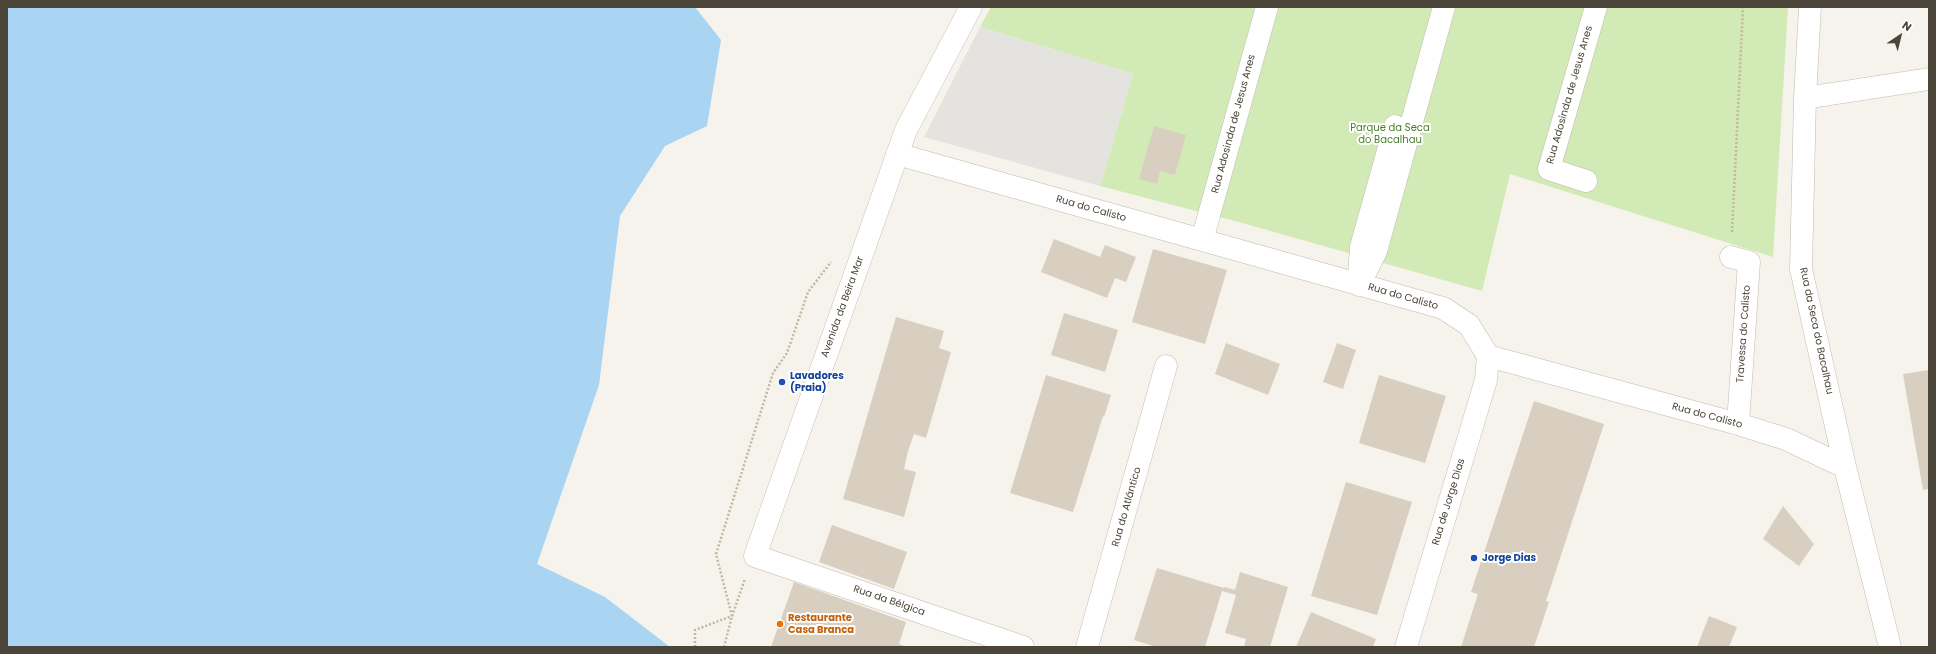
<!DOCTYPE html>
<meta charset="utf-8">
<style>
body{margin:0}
#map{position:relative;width:1936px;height:654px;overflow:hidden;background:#f6f3ec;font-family:Poppins,sans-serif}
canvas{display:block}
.frame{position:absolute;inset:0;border:8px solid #4b4439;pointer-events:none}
.north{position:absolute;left:1880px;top:16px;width:40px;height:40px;-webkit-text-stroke:3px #fff;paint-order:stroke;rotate:35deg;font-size:11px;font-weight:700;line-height:16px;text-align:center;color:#4b4439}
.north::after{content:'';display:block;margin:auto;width:14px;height:18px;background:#4b4439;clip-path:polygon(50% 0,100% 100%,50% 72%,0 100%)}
</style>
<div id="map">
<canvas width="1936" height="654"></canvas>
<div class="frame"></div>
<div class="north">N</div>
</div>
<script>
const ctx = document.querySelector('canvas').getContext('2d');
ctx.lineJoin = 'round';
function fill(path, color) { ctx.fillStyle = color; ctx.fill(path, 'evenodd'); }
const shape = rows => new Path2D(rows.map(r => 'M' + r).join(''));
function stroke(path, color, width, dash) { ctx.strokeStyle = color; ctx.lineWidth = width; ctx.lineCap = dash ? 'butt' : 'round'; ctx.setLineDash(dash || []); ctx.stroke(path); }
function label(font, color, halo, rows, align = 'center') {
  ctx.font = font + ' Poppins,sans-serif'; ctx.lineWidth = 4; ctx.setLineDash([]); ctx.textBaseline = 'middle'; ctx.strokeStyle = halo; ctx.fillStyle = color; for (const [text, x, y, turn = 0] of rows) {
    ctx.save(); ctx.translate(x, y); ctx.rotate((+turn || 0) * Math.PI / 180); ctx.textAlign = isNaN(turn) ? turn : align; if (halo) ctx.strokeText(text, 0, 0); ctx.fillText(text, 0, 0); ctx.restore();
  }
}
fill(shape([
 [991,7,1788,7,1773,257,1510,174,1482,291,1246,224,1100,186,1133,74,980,27]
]), '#d2eab5');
fill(shape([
 [980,27,1133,74,1100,186,924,137]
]), '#e5e3e0');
fill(shape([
 [7,7,695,7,721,40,707,126,665,146,620,216,599,385,537,564,605,597,670,647,7,647]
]), '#a9d4f2');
fill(shape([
 [1154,126,1186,135,1175,175,1160,171,1157,184,1139,179],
 [1054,239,1100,257,1105,245,1136,257,1126,282,1115,278,1107,298,1041,272],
 [1153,249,1227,270,1205,344,1132,322],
 [1064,313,1118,330,1105,372,1051,355],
 [896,317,944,331,939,348,951,352,926,438,914,434,908,451,904,469,916,472,904,517,843,499],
 [1226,343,1280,364,1268,395,1215,374],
 [1337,343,1356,350,1343,389,1323,382],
 [1929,370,1929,489,1923,490,1903,374],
 [1046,375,1111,395,1104,417,1103,416,1073,512,1010,493],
 [1379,375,1446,396,1425,463,1359,443],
 [1534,401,1604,424,1546,601,1549,602,1534,647,1461,647,1478,594,1471,592],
 [1346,482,1412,502,1377,615,1311,596],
 [1783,506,1814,544,1799,566,1763,539],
 [832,525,907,552,894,589,819,562],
 [1157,568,1224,588,1224,587,1235,590,1240,572,1288,587,1270,647,1244,647,1246,639,1225,633,1236,595,1222,591,1205,647,1156,647,1134,640],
 [794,582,906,622,899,644,907,647,771,647],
 [1311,612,1376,639,1373,647,1296,647],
 [1709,616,1737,627,1729,647,1697,647]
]), '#d8cfc1');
const street = shape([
 [971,7,906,130,755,556,1023,647],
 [1810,7,1805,98,1801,269,1845,467],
 [1805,98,1929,79],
 [897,154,1443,308,1469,325,1488,356,1738,424,1786,439,1845,467,1890,647],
 [1586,181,1549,169,1596,7],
 [1202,240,1267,7],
 [1731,257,1749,262,1738,424],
 [1359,275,1361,247,1395,126],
 [1359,285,1376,251,1444,7],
 [1087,647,1166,366],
 [1406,647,1486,380,1488,356]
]);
stroke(street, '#c2bbae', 23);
stroke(shape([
 [1732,232,1743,7],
 [732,616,716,554,773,373,787,353,808,292,831,262],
 [695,647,695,630,732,616],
 [724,647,732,616,745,579]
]), '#c4b79f', 2.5, [2, 2]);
stroke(street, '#fff', 22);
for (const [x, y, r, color] of [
 [782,382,4,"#1a4fb4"],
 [1474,558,4,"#1a4fb4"],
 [780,624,4,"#e8710a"]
]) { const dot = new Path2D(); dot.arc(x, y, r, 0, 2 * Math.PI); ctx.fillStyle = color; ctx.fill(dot); stroke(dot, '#fff', 1.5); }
label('10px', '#4b4439', '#fff', [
 ["Rua Adosinda de Jesus Anes",1570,95,-74],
 ["Rua Adosinda de Jesus Anes",1234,124,-75],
 ["Rua do Calisto",1091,209,16],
 ["Rua do Calisto",1403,297,16],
 ["Avenida da Beira Mar",843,307,-70],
 ["Rua da Seca do Bacalhau",1816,331,78],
 ["Travessa do Calisto",1744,334,-86],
 ["Rua do Calisto",1707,416,15],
 ["Rua de Jorge Dias",1449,502,-73],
 ["Rua do Atlântico",1127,507,-74],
 ["Rua da Bélgica",889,601,19]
]);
label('10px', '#4a7f2a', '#fff', [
 ["Parque da Seca",1390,128],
 ["do Bacalhau",1390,140]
]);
label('bold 10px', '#164399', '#fff', [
 ["Lavadores",790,376],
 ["(Praia)",790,388],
 ["Jorge Dias",1482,558]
], 'left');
label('bold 10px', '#c56008', '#fff', [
 ["Restaurante",788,618],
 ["Casa Branca",788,630]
], 'left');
</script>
